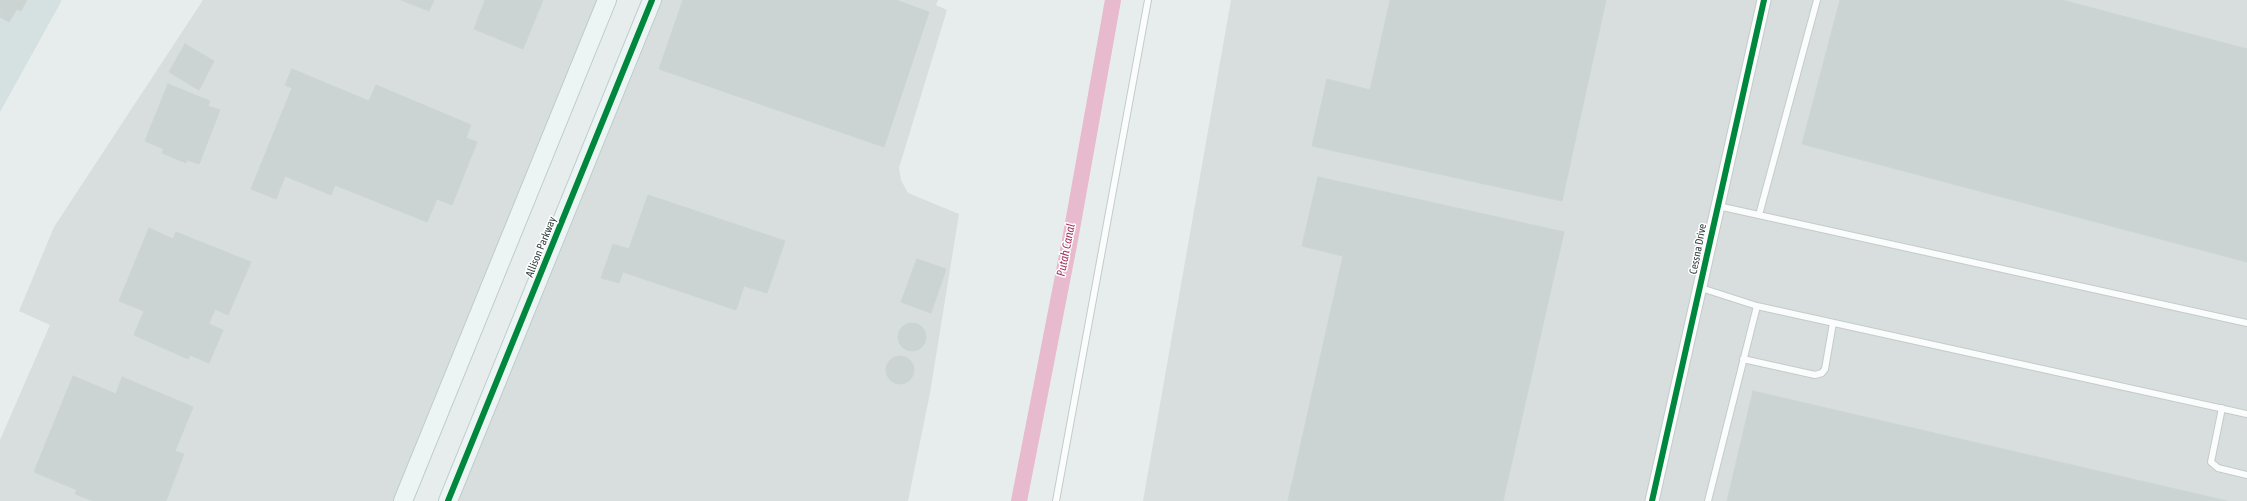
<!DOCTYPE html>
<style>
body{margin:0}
canvas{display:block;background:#e7eded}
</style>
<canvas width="2247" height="501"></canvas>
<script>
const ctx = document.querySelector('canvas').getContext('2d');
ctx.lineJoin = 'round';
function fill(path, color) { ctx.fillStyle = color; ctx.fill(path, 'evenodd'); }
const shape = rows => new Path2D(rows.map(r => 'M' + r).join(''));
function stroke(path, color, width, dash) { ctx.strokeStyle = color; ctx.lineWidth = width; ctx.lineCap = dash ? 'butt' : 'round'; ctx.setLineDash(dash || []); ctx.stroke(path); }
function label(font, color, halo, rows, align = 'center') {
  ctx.font = font + ' "Asap Condensed",sans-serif'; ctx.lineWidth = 3; ctx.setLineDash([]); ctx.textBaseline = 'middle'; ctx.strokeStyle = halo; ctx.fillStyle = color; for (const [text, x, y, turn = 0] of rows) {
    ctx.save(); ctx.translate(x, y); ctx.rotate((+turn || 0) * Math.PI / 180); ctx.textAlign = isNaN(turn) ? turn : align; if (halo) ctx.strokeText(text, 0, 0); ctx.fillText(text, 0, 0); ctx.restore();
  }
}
fill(shape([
 [0,0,62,0,0,112]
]), '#d4e1e0');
fill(shape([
 [203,0,597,0,397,501,0,501,0,440,50,325,19,311,54,227],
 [661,0,938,0,936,5,947,10,899,168,901,180,908,193,959,214,930,393,908,501,456,501],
 [1231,0,2247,0,2247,501,1143,501]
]), '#d7dedd');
stroke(shape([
 [1019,501,1070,240,1113,0]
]), '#e8bacd', 16);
const building = shape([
 [0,0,27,0,21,11,17,9,9,22,0,17,0,0],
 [401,0,434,0,429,11,401,0],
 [485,0,543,0,523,49,474,29,485,0],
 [683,0,896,0,929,12,884,147,659,69,683,0],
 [1390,0,1606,0,1562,201,1312,146,1327,79,1370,90,1390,0],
 [1840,0,2062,0,2247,49,2247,262,1802,144,1840,0],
 [185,44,214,61,199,90,169,72,185,44],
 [292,69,369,101,376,85,471,125,466,138,477,142,452,205,437,199,427,222,335,185,331,195,285,176,276,199,251,189,292,88,285,85,292,69],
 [168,84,210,101,208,106,220,110,199,164,187,160,186,163,162,153,164,149,145,141,168,84],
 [1318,177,1564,232,1503,501,1288,501,1343,256,1302,246,1318,177],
 [648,195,785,241,767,293,744,286,736,310,623,272,619,283,601,278,613,244,629,249,648,195],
 [149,228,173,239,176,232,251,262,228,315,215,309,209,324,223,330,209,363,190,355,188,359,134,335,144,311,119,301,149,228],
 [917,259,946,269,931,313,901,302,917,259],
 '898 337a14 14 0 1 1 28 0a14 14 0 1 1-28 0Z',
 '886 370a14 14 0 1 1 28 0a14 14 0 1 1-28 0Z',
 [73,376,116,394,122,377,193,407,175,451,184,454,166,501,93,501,75,494,77,490,34,472,73,376],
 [1753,391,2227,501,1727,501,1753,391]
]);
fill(building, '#ccd4d3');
stroke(building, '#cdd5d4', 1);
const lane = shape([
 [1718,206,2247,323],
 [1759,215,1817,0],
 [1701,288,1757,306,1708,501],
 [1757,306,2247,414],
 [1743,359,1815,375,1822,373,1825,369,1833,323],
 [2222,408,2211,462,2218,468,2247,475],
 [1056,501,1148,0]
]);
const street = shape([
 [1652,501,1764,0]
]);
const secondary = shape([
 [403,501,607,0],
 [448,501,652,0]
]);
stroke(lane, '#c5cbca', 8);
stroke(street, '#c5cbca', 15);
stroke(secondary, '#becccb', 20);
stroke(lane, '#fbfcfc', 6);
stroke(street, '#fbfcfc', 13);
stroke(secondary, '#edf5f4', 18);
stroke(shape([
 [448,501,652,0],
 [1652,501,1764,0]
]), '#00873e', 6);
label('11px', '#34423f', '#fff', [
 ["Allison Parkway",541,247,-68],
 ["Cessna Drive",1698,249,-79]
]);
label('italic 12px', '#a43761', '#fff', [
 ["Putah Canal",1066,250,-79]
]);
</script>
